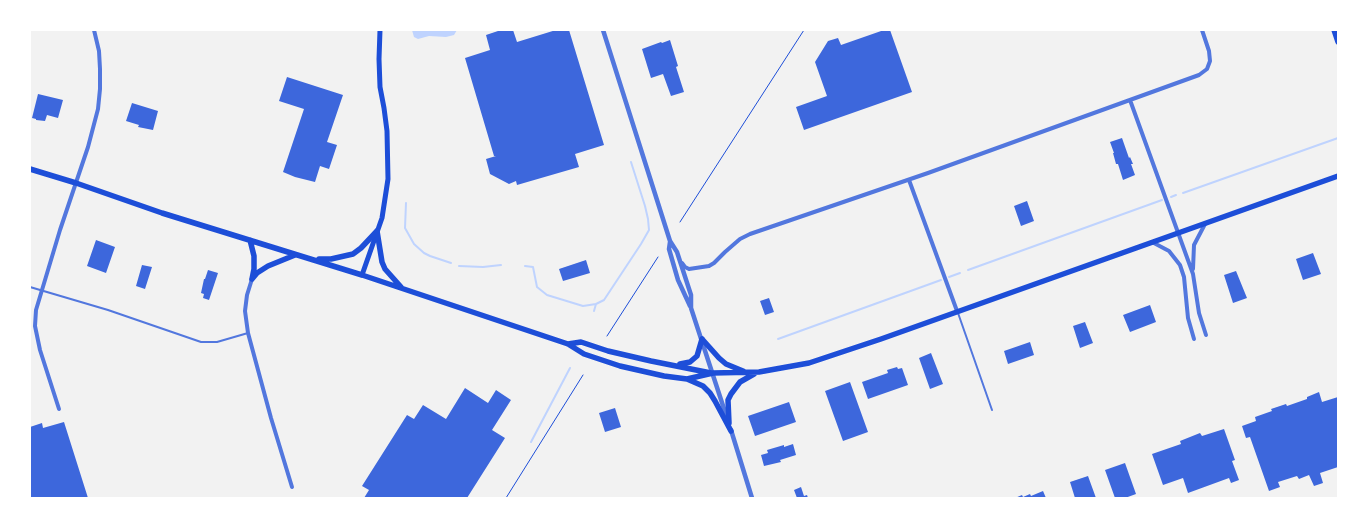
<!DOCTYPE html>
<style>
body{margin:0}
#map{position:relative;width:1368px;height:528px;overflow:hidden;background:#f2f2f2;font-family:"IBM Plex Sans",sans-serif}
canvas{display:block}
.frame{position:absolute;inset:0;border:31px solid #fff;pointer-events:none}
</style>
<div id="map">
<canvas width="1368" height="528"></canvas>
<div class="frame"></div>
</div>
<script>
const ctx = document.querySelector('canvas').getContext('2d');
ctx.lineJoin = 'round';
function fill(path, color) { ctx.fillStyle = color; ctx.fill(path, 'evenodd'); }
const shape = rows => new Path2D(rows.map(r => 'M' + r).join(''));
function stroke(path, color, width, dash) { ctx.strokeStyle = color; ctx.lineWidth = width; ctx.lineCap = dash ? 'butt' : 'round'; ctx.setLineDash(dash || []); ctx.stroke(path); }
fill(shape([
 [412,30,457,30,454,35,446,37,429,36,418,39,414,37]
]), '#bfd3fe');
stroke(shape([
 [1183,193,1338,138],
 [1171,197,1176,195],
 [406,203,405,228,414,244,424,253,430,256,451,263],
 [459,266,483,267,501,265],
 [525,266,533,267,537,287,547,295,583,306,596,304],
 [968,270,1162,200],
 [949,277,960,273],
 [594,311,596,304,604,300,641,244,649,230,648,219,645,206,631,162],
 [778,339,941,280],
 [531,442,570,368]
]), '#bfd3fe', 2);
fill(shape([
 [501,30,513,30,517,42,556,30,569,30,604,145,575,154,579,167,517,185,516,181,509,184,490,174,486,159,496,156,494,156,465,58,490,50,486,35],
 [884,30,890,30,912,92,804,130,796,107,827,96,815,62,828,41,838,38,841,45],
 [670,40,678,66,676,67,684,92,671,96,663,74,651,78,642,49,661,42,662,43],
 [287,77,343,95,327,142,337,145,329,169,320,166,315,182,295,177,283,172,304,109,279,101],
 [38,94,63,100,58,118,47,115,45,121,36,120,36,119,32,118],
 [132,103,158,111,153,130,138,127,139,125,126,121],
 [1122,138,1129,158,1130,157,1133,164,1131,164,1135,175,1123,180,1118,164,1116,164,1113,153,1114,153,1110,142],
 [1027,201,1034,221,1021,226,1014,206],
 [96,240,115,247,106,273,87,266],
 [1313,253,1321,274,1303,280,1296,259],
 [586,260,590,273,563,281,559,269],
 [142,265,152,267,145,289,136,286],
 [208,270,218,273,209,300,203,298,204,294,201,293,204,279,205,279],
 [1236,271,1247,298,1233,303,1224,275],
 [769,298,774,312,765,315,760,301],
 [1150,305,1156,322,1130,332,1123,315],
 [1085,322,1093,343,1080,348,1073,326],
 [1030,342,1034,355,1008,364,1004,351],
 [931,353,943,384,930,389,919,358],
 [897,367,898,369,902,368,908,385,868,399,862,382,888,373,887,370],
 [850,382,868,432,843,441,825,391],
 [465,388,488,403,496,390,511,400,492,430,505,438,467,498,364,498,369,490,362,486,407,415,414,419,423,405,446,419],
 [1319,392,1322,402,1338,397,1338,467,1320,473,1323,483,1314,486,1309,475,1299,479,1297,476,1278,482,1280,487,1269,491,1250,437,1246,438,1242,426,1256,421,1255,417,1272,411,1271,409,1286,404,1287,406,1307,399,1307,397],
 [789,402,796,422,755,436,748,416],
 [615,408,621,427,605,432,599,413],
 [64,422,88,498,30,498,30,427,42,423,43,428],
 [1224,429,1235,460,1232,461,1239,480,1231,483,1229,478,1188,493,1183,478,1163,485,1152,454,1181,444,1180,441,1200,433,1202,436],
 [793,444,796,455,780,460,781,462,764,466,761,455,768,453,767,450,784,445,784,447],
 [1125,463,1136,494,1125,498,1115,498,1105,470],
 [1088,476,1096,498,1075,498,1070,482],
 [801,487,804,496,807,495,808,498,797,498,794,490],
 [1043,491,1046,498,1015,498,1022,495,1023,497,1030,494,1031,496]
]), '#3d67dc');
stroke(shape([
 [680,222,804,30],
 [607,336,658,257],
 [506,498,583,375]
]), '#1d4ed8', 1);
stroke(shape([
 [30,287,108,310,201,342,217,342,248,333],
 [958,313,992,410]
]), '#5277de', 2);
stroke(shape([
 [1130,100,1193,274,1199,313,1206,335],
 [909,180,957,311],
 [1152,242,1169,251,1180,265,1184,277,1188,318,1194,339],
 [682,263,685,267,689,269,709,266,714,263,725,252,740,239,750,234,928,173,1199,75,1207,69,1210,61,1209,51,1202,30],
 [1193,269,1194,245,1205,224],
 [252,279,247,295,245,311,248,333,271,418,292,487],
 [59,409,40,350,35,326,36,310,60,230,88,147,98,109,100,89,100,69,99,51,94,30]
]), '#5277de', 4);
stroke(shape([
 [603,30,670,241,677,252,691,295,691,308,727,418],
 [670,242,669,249,678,280,690,306],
 [731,430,752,498]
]), '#5277de', 4.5);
stroke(shape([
 [362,275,382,218,388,179,387,131,384,108,380,87,379,59,380,30]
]), '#1d4ed8', 5);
stroke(shape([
 [1334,30,1338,42],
 [30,169,76,183,162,213,362,275,568,344,584,354,620,366,664,376,687,379,713,373,759,372,809,363,881,339,1338,176],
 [377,231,382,262,385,269,401,287],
 [250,240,254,256,254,269,252,279],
 [319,259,331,259,353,254,361,248,377,231],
 [252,279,257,273,268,266,295,255],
 [702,339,719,358,726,364,743,371],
 [568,344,581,342,608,351,651,361,711,373],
 [680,364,690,362,697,356,702,339],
 [687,379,703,386,710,393,715,401,731,431],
 [729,423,728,400,731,394,740,382,754,374]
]), '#1d4ed8', 5.5);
</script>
